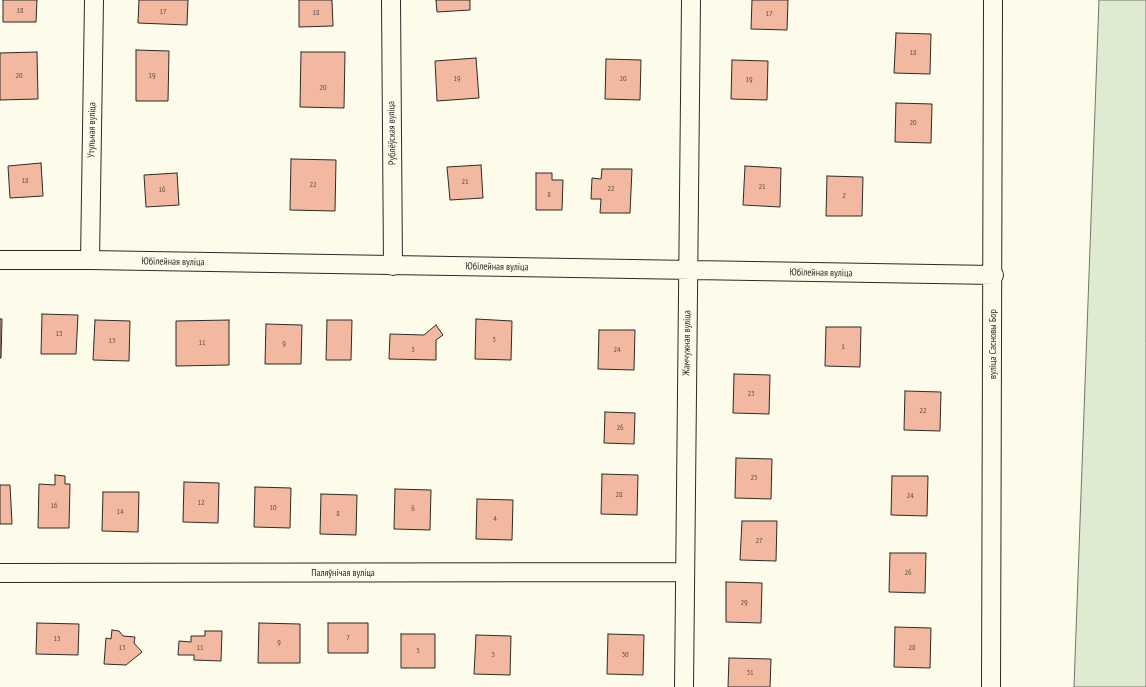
<!DOCTYPE html>
<meta charset="utf-8">
<style>
body{margin:0}
canvas{display:block;background:#fdfbea}
</style>
<canvas width="1146" height="687"></canvas>
<script>
const ctx = document.querySelector('canvas').getContext('2d');
ctx.lineJoin = 'round';
function fill(path, color) { ctx.fillStyle = color; ctx.fill(path, 'evenodd'); }
const shape = rows => new Path2D(rows.map(r => 'M' + r).join(''));
function stroke(path, color, width, dash) { ctx.strokeStyle = color; ctx.lineWidth = width; ctx.lineCap = dash ? 'butt' : 'round'; ctx.setLineDash(dash || []); ctx.stroke(path); }
function label(font, color, halo, rows, align = 'center') {
  ctx.font = font + ' "PT Sans Narrow",sans-serif'; ctx.lineWidth = 3; ctx.setLineDash([]); ctx.textBaseline = 'middle'; ctx.strokeStyle = halo; ctx.fillStyle = color; for (const [text, x, y, turn = 0] of rows) {
    ctx.save(); ctx.translate(x, y); ctx.rotate((+turn || 0) * Math.PI / 180); ctx.textAlign = isNaN(turn) ? turn : align; if (halo) ctx.strokeText(text, 0, 0); ctx.fillText(text, 0, 0); ctx.restore();
  }
}
const green = shape([
 [1099,0,1146,0,1146,687,1074,687,1099,0]
]);
fill(green, '#deebd1');
stroke(green, '#74746e', 1);
const building = shape([
 [3,0,37,0,36,22,3,22,3,0],
 [139,0,188,0,187,25,138,23,139,0],
 [299,0,332,0,333,26,299,27,299,0],
 [436,0,470,0,470,10,437,12,436,0],
 [752,0,788,0,787,30,751,29,752,0],
 [896,33,931,34,930,74,894,73,896,33],
 [136,50,169,51,168,101,136,101,136,50],
 [37,52,38,99,0,100,0,53,37,52],
 [301,52,345,52,344,108,300,107,301,52],
 [476,58,479,98,437,101,435,61,476,58],
 [606,59,641,60,640,100,605,99,606,59],
 [732,60,768,61,767,100,731,99,732,60],
 [896,103,932,104,931,143,895,142,896,103],
 [291,159,336,160,335,211,290,210,291,159],
 [41,163,43,196,10,198,8,166,41,163],
 [481,165,483,198,450,200,447,167,481,165],
 [745,166,781,168,780,207,743,205,745,166],
 [602,169,632,169,630,213,600,213,601,199,591,199,592,178,601,179,602,169],
 [177,173,179,205,146,207,144,175,177,173],
 [536,173,552,173,552,180,563,180,562,210,536,210,536,173],
 [827,176,863,177,862,216,826,216,827,176],
 [42,314,78,315,76,354,41,354,42,314],
 [0,319,2,319,1,358,0,358,0,319],
 [476,319,512,321,511,360,475,359,476,319],
 [95,320,130,321,129,361,93,360,95,320],
 [229,320,229,365,176,366,176,321,229,320],
 [327,320,352,320,351,360,326,360,327,320],
 [266,324,302,325,301,364,265,364,266,324],
 [436,325,443,335,436,340,436,360,389,359,390,334,424,335,436,325],
 [826,327,861,327,860,367,825,366,826,327],
 [599,330,635,330,634,370,598,369,599,330],
 [734,374,770,375,769,414,733,413,734,374],
 [905,391,941,392,940,431,904,430,905,391],
 [605,412,635,413,634,444,604,443,605,412],
 [736,458,772,459,771,499,735,498,736,458],
 [602,474,638,475,637,515,601,514,602,474],
 [55,475,65,476,65,484,70,484,69,528,38,528,39,484,55,485,55,475],
 [892,476,928,476,927,516,891,515,892,476],
 [184,482,219,483,218,523,183,522,184,482],
 [0,485,10,485,12,524,0,524,0,485],
 [255,487,291,488,290,528,254,527,255,487],
 [395,489,431,490,430,530,394,529,395,489],
 [103,492,139,492,138,532,102,531,103,492],
 [321,494,357,495,356,535,320,534,321,494],
 [477,499,513,500,512,540,476,539,477,499],
 [742,521,777,521,776,561,740,560,742,521],
 [890,553,926,553,925,593,889,592,890,553],
 [726,582,762,583,761,623,726,622,726,582],
 [37,623,79,624,78,655,36,654,37,623],
 [259,623,300,624,300,663,258,663,259,623],
 [328,623,368,623,368,653,328,653,328,623],
 [895,627,931,628,930,668,894,667,895,627],
 [112,630,119,631,123,636,135,637,134,643,142,652,126,665,104,664,106,638,111,639,112,630],
 [205,631,222,631,221,661,194,660,194,655,178,655,179,641,191,642,191,636,205,636,205,631],
 [401,634,435,634,435,668,401,668,401,634],
 [608,634,644,635,643,675,607,674,608,634],
 [476,635,511,636,510,675,474,674,476,635],
 [729,658,771,659,770,687,728,687,729,658]
]);
fill(building, '#f2b8a0');
stroke(building, '#2b2b2b', 1);
const street = shape([
 [391,0,393,266],
 [0,260,90,260,994,275],
 [90,260,94,0],
 [0,573,685,572],
 [684,687,691,0],
 [991,687,993,0]
]);
stroke(street, '#2b2b2b', 20);
stroke(street, '#fdfbea', 18);
label('8px', '#5d4e48', null, [
 ["18",20,11],
 ["17",163,12],
 ["18",316,13],
 ["17",769,14],
 ["18",913,53],
 ["20",19,76],
 ["19",152,76],
 ["19",457,79],
 ["20",623,79],
 ["19",749,80],
 ["20",323,88],
 ["20",913,123],
 ["18",25,181],
 ["21",465,182],
 ["22",313,185],
 ["21",762,187],
 ["22",611,189],
 ["16",162,190],
 ["8",549,195],
 ["2",844,196],
 ["15",59,334],
 ["3",494,340],
 ["13",112,341],
 ["11",202,343],
 ["9",284,344],
 ["1",843,347],
 ["5",413,350],
 ["24",617,350],
 ["23",751,394],
 ["22",923,411],
 ["26",620,428],
 ["25",754,478],
 ["28",619,495],
 ["24",910,496],
 ["12",201,503],
 ["16",54,506],
 ["10",273,508],
 ["6",413,509],
 ["14",120,512],
 ["8",338,514],
 ["4",495,519],
 ["27",759,541],
 ["26",908,573],
 ["29",744,603],
 ["7",348,638],
 ["15",57,639],
 ["9",279,643],
 ["13",122,648],
 ["11",200,648],
 ["28",912,648],
 ["5",418,651],
 ["3",493,655],
 ["30",625,655],
 ["31",750,673]
]);
label('10px', '#2b2b2b', '#fdfbea', [
 ["Утульная вуліца",92,130,-89],
 ["Рублёўская вуліца",392,133,-91],
 ["Юбілейная вуліца",173,262,1],
 ["Юбілейная вуліца",497,267,1],
 ["Юбілейная вуліца",821,273,1],
 ["Жамчужная вуліца",687,343,-89],
 ["вуліца Сасновы Бор",993,344,-90],
 ["Паляўнічая вуліца",343,573]
]);
</script>
